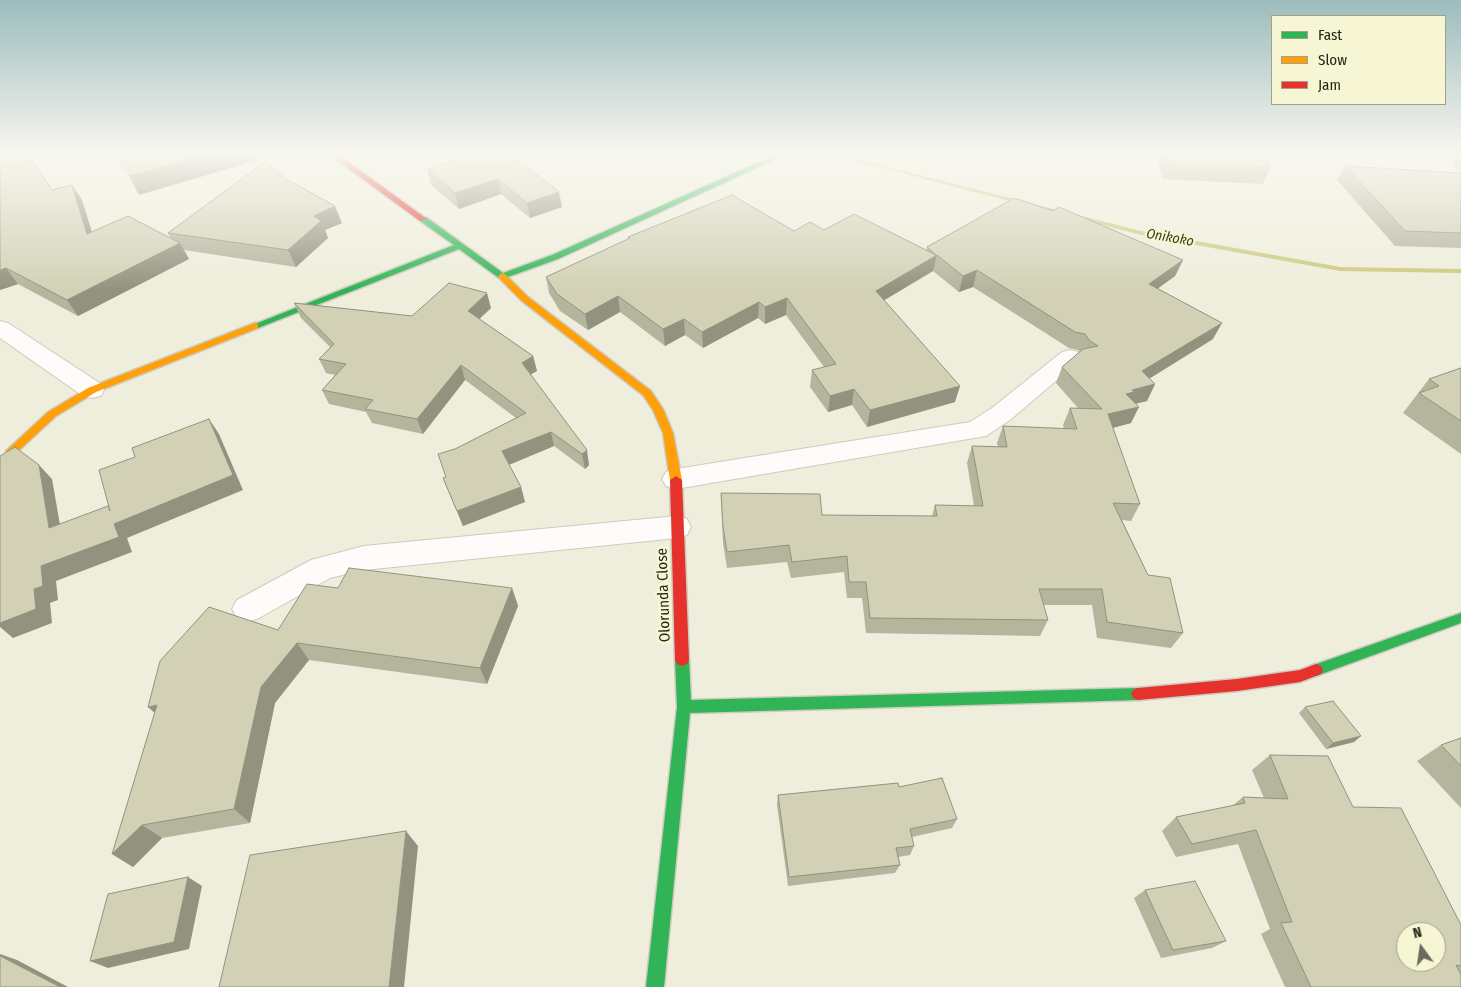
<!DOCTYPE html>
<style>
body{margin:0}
#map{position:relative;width:1461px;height:987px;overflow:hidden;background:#efeedc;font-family:"Fira Sans Condensed",sans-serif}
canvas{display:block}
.legend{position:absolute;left:1271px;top:15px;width:175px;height:90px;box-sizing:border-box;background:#f7f6d4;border:1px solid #a3a289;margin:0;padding:6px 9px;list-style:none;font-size:15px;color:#252518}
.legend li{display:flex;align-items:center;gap:10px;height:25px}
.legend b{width:25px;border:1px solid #a3a289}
.north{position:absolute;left:1396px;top:922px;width:50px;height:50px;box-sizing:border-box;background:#f7f6d4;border:1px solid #a3a289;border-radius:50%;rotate:346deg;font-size:14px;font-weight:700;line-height:20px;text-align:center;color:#252518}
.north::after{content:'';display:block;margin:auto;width:18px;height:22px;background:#6c6b5d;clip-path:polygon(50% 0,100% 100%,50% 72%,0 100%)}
</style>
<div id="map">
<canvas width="1461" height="987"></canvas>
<ul class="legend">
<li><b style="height:6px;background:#30b455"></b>Fast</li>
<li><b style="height:6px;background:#ff9f0a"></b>Slow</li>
<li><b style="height:6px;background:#e5322d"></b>Jam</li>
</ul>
<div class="north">N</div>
</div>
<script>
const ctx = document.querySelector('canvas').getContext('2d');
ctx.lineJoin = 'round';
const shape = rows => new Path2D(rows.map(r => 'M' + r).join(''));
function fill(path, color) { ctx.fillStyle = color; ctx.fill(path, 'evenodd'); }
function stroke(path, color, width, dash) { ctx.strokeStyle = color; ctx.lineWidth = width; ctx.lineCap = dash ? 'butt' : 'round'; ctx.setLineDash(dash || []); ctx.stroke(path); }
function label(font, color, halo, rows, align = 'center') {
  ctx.font = font + ' "Fira Sans Condensed",sans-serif'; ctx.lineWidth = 5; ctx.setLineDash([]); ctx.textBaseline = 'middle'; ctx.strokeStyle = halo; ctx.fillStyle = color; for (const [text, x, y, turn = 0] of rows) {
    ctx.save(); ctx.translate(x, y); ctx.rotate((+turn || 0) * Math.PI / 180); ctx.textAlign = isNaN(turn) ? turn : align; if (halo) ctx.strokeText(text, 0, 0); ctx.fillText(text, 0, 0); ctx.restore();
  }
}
fill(shape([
 [823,153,833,153,1141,231,1340,267,1461,269,1461,273,1340,271,1141,235,823,153]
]), '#cbc87d');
const street = shape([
 [17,153,45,153,42,157,0,168,0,158,17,153],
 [0,321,8,323,101,384,104,390,101,396,92,398,83,396,0,338,0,321],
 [1070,350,1078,352,1082,357,1078,362,1010,420,986,436,676,489,666,486,662,479,666,472,676,469,970,422,992,408,1062,352,1070,350],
 [677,516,687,519,691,527,687,535,677,538,364,570,330,578,259,618,248,622,237,618,232,609,237,600,311,560,364,546,677,516]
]);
const fast = shape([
 [779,153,789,153,558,259,505,278,499,278,459,249,258,328,252,328,250,326,454,245,420,221,420,217,426,217,503,273,552,255,779,153],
 [1461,613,1461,623,1316,676,1311,674,1309,670,1311,666,1461,613],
 [682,654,687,656,689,660,691,700,1138,688,1143,690,1145,694,1143,698,1138,700,690,713,664,987,646,987,677,707,675,660,677,656,682,654]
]);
const slow = shape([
 [502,273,505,274,528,297,651,391,663,409,673,433,682,480,680,483,672,483,670,480,663,433,653,410,643,395,522,301,499,278,498,276,502,273],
 [255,323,258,324,258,328,96,392,56,416,15,454,11,455,6,451,48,412,88,388,255,323]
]);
const jam = shape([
 [327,153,336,153,427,219,420,221,327,153],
 [676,476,682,480,689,660,687,664,682,666,677,664,675,660,670,480,676,476],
 [1316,664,1321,666,1323,670,1321,674,1300,682,1237,691,1138,700,1133,698,1131,694,1133,690,1138,688,1237,679,1300,670,1316,664]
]);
stroke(street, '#cccbbd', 2);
stroke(fast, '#cccbbd', 3);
stroke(slow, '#cccbbd', 3);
stroke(jam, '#cccbbd', 3);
fill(street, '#fdfcfa');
fill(fast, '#30b455');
fill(slow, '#ff9f0a');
fill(jam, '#e5322d');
fill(shape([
 [0,153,52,190,72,185,82,200,92,232,171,239,168,233,286,179,342,223,325,230,328,238,296,267,184,250,189,259,78,316,18,284,0,290],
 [474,153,562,207,530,218,501,194,459,209,431,185,427,170],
 [1156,153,1261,153,1271,167,1263,184,1163,179],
 [1459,153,1461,153,1461,248,1395,246,1337,180,1345,166,1461,173,1452,163],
 [824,230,926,250,927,247,1183,260,1175,276,1158,288,1213,339,1149,379,1155,384,1147,401,1136,404,1131,423,1113,428,1140,504,1131,521,1122,520,1148,575,1183,633,1171,648,1097,638,1092,605,1043,605,1048,620,1040,636,866,633,862,598,847,598,844,572,791,578,787,562,727,568,723,543,721,493,822,515,932,516,935,505,974,506,967,463,972,446,998,447,997,443,1003,426,1064,429,1063,425,1070,408,1078,408,1056,383,1062,367,1080,352,1078,350,1069,348,973,287,959,292,933,271,884,300,955,402,867,427,852,405,828,412,810,387,812,370,824,367,786,315,765,324,758,318,703,348,685,335,665,346,620,312,588,330,560,311,549,293,546,277,629,239,628,237],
 [294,303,412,316,491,308,479,319,533,356,537,371,531,374,589,465,585,469,554,446,509,465,521,487,525,502,463,526,443,478,446,477,455,449,516,418,465,380,423,434,372,423,366,412,329,404,322,390,335,375,326,373,319,359,330,347,301,318],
 [1461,368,1461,454,1403,413,1429,379],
 [338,588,512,588,518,606,487,684,309,660,275,703,250,823,162,838,133,867,112,854,278,630],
 [1305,707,1354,742,1326,749,1299,713],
 [1461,738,1461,808,1417,761,1441,745],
 [1270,755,1353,807,1461,925,1461,987,1285,987,1261,934,1270,929,1238,844,1176,857,1162,831,1176,817,1232,806,1243,797,1264,798,1252,770],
 [899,787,957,819,952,828,912,837,914,846,910,855,898,857,900,865,895,873,788,886,777,805,778,795],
 [1145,890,1226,941,1212,948,1161,958,1134,898]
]), '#b5b49d');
fill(shape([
 [211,153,255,153,258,160,139,195,129,176],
 [498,179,501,194,459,209,455,193],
 [72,185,82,200,97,250,87,234],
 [559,192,562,207,530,218,527,203],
 [335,206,342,223,325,230,328,238,296,267,288,250,314,216],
 [180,243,189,259,78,316,67,300],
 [937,255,933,271,873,307,876,291],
 [1183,260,1175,276,1142,300,1149,284],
 [6,268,18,284,0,290,0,270],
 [977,270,973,287,959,292,963,276],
 [487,293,491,308,472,326,468,311],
 [618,296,620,312,588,330,585,314],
 [787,298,786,315,765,324,765,307],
 [759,302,758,318,703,348,702,332],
 [684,319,685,335,665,346,663,329],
 [1222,323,1213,339,1134,388,1142,371],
 [533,356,537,371,526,377,522,363],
 [461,365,465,380,423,434,417,419],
 [1155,384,1147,401,1128,405,1126,394,1132,390],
 [960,386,955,402,867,427,870,410],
 [854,389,852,405,828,412,830,396],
 [1139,407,1131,423,1100,431,1108,414],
 [209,419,219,434,243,490,127,538,132,552,56,581,58,600,50,603,52,623,13,638,0,627,0,623,34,589,41,566,114,524],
 [551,432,554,446,506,466,502,451],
 [587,450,589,465,585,469,582,454],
 [39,465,52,479,63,542,49,528],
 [521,487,525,502,463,526,457,511],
 [512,588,518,606,487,684,480,668],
 [297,643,309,660,275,703,250,823,234,809,261,687],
 [157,705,166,723,148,707],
 [1361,736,1354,742,1326,749,1333,743],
 [142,825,162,838,133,867,112,854],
 [406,831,418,846,404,987,389,987],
 [188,877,202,886,189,949,108,968,90,961],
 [0,954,17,960,68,987,60,987,0,956]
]), '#93927f');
const building = shape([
 [0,153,27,153,52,190,72,185,87,234,128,216,180,243,67,300,6,268,0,270,0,153],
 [115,153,211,153,129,176,115,153],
 [474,153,509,153,559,192,527,203,498,179,455,193,427,170,474,153],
 [1167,153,1261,153,1271,167,1170,163,1167,153],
 [266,161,286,179,335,206,314,216,321,221,288,250,168,233,266,161],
 [1345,166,1461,173,1461,233,1405,231,1345,166],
 [732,195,794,231,810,222,824,230,854,214,936,255,927,247,1014,198,1053,211,1059,207,1183,260,1149,284,1222,323,1142,371,1155,384,1132,390,1134,392,1126,394,1139,407,1108,414,1140,504,1113,503,1148,575,1170,578,1183,633,1107,622,1102,589,1039,589,1048,620,870,618,866,582,849,582,847,556,792,562,789,545,727,552,723,527,721,493,820,494,822,515,937,516,935,505,983,506,972,446,1007,447,1003,426,1077,429,1070,408,1102,409,1062,367,1083,349,1098,346,1090,341,1085,334,1075,332,977,270,963,276,937,255,876,291,960,386,870,410,854,389,830,396,812,370,836,364,787,298,765,307,759,302,702,332,684,319,663,329,618,296,585,314,557,294,546,277,630,238,628,237,732,195],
 [449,283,487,293,468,311,533,356,522,363,587,450,582,454,551,432,502,451,521,487,457,511,443,478,446,477,438,454,455,449,526,413,461,365,417,419,365,409,373,400,322,390,346,364,319,359,334,344,294,303,412,316,449,283],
 [1461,368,1461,421,1419,393,1439,386,1429,379,1461,368],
 [209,419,233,475,114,524,119,537,41,566,43,586,34,589,36,609,0,623,0,456,15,447,39,465,49,528,108,506,110,511,99,470,135,457,132,448,209,419],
 [349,568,512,588,480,668,297,643,261,687,234,809,142,825,112,854,157,705,148,707,160,661,209,607,278,630,307,584,338,588,349,568],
 [1333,701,1361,736,1333,743,1305,707,1333,701],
 [1461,738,1461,766,1441,745,1461,738],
 [1270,755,1328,756,1353,807,1401,808,1461,925,1461,966,1456,965,1461,975,1461,987,1311,987,1281,923,1292,922,1256,830,1192,844,1176,817,1245,803,1243,797,1288,799,1270,755],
 [1406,932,1436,932,1436,962,1406,962,1406,932],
 [942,778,957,819,910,829,914,846,896,848,900,865,789,877,778,795,898,783,899,787,942,778],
 [406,831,389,987,219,987,250,855,406,831],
 [188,877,174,942,90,961,108,894,188,877],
 [1195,881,1226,941,1173,950,1145,890,1195,881],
 [0,956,60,987,0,987,0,956]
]);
fill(building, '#d2d1b6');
stroke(building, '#93927f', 1);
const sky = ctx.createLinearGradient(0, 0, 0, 291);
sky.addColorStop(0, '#9cbcbd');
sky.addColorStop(0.53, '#f8f7ef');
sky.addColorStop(1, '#f8f7ef00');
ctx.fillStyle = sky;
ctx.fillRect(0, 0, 1461, 291);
label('italic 14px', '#403e14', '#f7f6d4', [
 ["Onikoko",1170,238,10]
]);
label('15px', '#252518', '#f7f6d4', [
 ["Olorunda Close",664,595,-92]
]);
</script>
